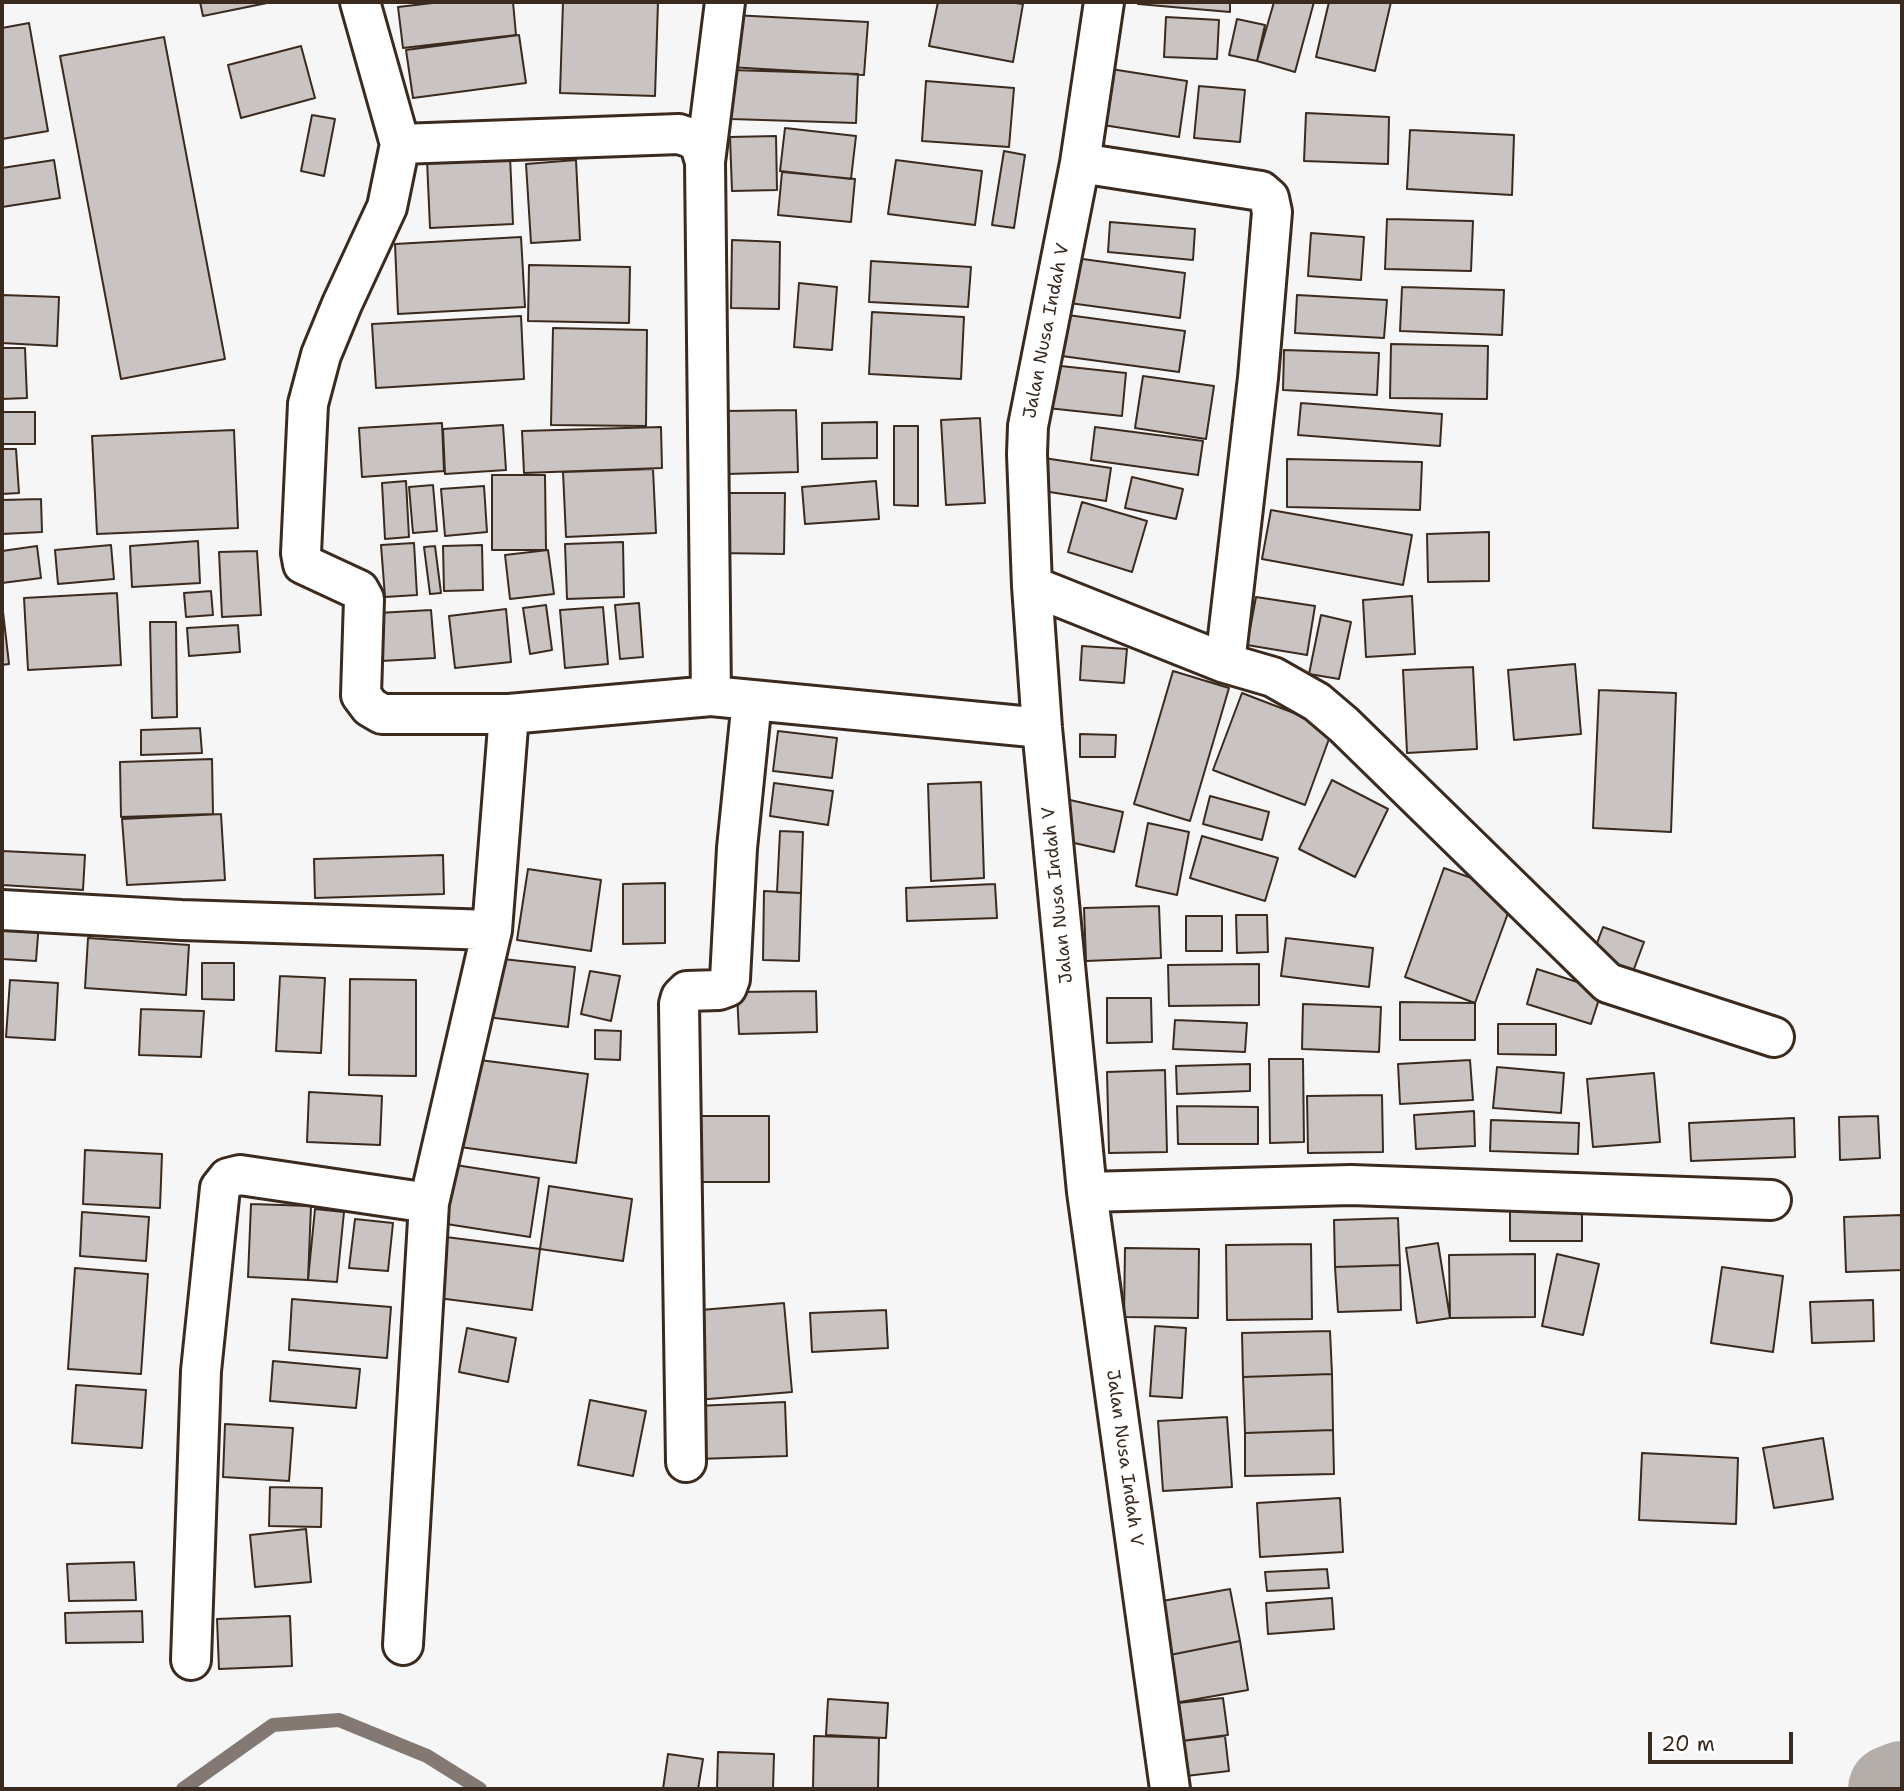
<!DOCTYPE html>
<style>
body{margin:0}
#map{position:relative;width:1904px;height:1791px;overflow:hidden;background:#f7f6f6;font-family:"Shantell Sans",sans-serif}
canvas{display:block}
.frame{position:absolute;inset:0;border:4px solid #3b2a1e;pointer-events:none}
.scale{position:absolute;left:1648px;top:1732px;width:145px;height:32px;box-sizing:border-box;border:4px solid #3b2a1e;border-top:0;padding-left:9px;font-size:21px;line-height:24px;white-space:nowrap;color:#3b2a1e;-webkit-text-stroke:5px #fff;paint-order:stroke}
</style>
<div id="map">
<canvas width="1904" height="1791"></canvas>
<div class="frame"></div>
<div class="scale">20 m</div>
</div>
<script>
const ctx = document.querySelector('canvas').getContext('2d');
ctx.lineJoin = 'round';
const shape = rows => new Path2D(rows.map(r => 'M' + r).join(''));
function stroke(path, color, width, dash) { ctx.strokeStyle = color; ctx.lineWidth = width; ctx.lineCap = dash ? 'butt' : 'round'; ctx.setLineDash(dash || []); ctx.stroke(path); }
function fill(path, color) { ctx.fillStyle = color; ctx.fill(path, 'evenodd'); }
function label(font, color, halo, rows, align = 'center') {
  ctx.font = font + ' "Shantell Sans",sans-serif'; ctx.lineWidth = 5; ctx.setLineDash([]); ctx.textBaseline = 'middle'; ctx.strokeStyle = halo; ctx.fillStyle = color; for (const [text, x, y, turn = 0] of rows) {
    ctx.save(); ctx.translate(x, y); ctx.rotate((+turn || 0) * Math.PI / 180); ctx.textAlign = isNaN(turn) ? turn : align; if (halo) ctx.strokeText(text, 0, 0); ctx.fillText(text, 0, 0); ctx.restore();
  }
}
stroke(shape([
 [183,1789,273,1725,339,1720,427,1756,480,1789]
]), '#847972', 14);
stroke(shape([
 [1892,1789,1902,1785]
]), '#b4aeaa', 88);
const building = shape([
 [200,2,272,2,203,16,200,2],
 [441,2,513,2,516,35,403,48,398,7,441,2],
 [563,2,658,2,655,96,560,93,563,2],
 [938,2,1008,2,1023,4,1013,62,929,46,938,2],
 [1138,2,1230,2,1230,12,1138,4,1138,2],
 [1274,2,1314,2,1295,72,1257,61,1274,2],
 [1329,2,1391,2,1375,71,1316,57,1329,2],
 [733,15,868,22,864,75,729,67,733,15],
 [1166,17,1219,20,1217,59,1164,57,1166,17],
 [1237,19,1265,25,1257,61,1229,55,1237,19],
 [29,23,48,131,2,139,2,28,29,23],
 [519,35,526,83,413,98,406,50,519,35],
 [164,37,225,359,121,379,60,56,164,37],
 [301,46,315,98,241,118,228,65,301,46],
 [1111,69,1187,81,1179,137,1103,125,1111,69],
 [732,70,858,74,856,123,731,119,732,70],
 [926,81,1014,88,1009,147,922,141,926,81],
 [1199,86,1245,90,1240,142,1194,138,1199,86],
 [1306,113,1389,117,1388,164,1304,161,1306,113],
 [312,115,335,119,324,176,301,171,312,115],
 [785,128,856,136,851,179,780,171,785,128],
 [1410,130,1514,135,1512,195,1407,189,1410,130],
 [776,136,777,190,732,191,730,137,776,136],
 [1004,151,1025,155,1014,228,992,225,1004,151],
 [510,156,513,224,430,228,427,160,510,156],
 [54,160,60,198,2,207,2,168,54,160],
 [576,160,580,240,531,243,526,164,576,160],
 [896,160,982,171,975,225,888,214,896,160],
 [782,172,855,179,851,222,778,215,782,172],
 [1387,219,1473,221,1471,271,1385,269,1387,219],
 [1110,222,1195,229,1193,260,1108,252,1110,222],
 [1311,233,1364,237,1361,280,1308,276,1311,233],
 [521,237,525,307,398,314,395,244,521,237],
 [732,240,780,242,779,309,731,308,732,240],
 [1068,257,1185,273,1180,318,1062,302,1068,257],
 [871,261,971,267,968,307,869,302,871,261],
 [529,265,630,267,629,323,528,321,529,265],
 [799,283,837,287,832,350,794,347,799,283],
 [1402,287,1504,290,1502,335,1400,331,1402,287],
 [2,295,59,297,57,346,2,343,2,295],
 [1297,295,1387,300,1384,338,1295,333,1297,295],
 [872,312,964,317,961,379,869,374,872,312],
 [1053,313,1185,331,1179,372,1047,354,1053,313],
 [521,316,524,379,376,388,372,324,521,316],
 [553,328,647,330,646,426,551,425,553,328],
 [1391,344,1488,346,1487,399,1390,398,1391,344],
 [2,348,25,348,27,398,2,399,2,348],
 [1284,350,1379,353,1377,395,1283,390,1284,350],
 [1042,364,1126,373,1122,416,1038,407,1042,364],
 [1143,376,1214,386,1206,439,1135,428,1143,376],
 [1301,403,1442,414,1440,446,1298,435,1301,403],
 [796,410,798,472,727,474,725,411,796,410],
 [2,412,35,412,35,444,2,444,2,412],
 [980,418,985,503,946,505,941,420,980,418],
 [877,422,877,458,822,459,822,423,877,422],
 [442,423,444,471,362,477,359,428,442,423],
 [503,425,506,470,445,474,443,429,503,425],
 [894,426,918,426,918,506,894,505,894,426],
 [661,427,662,468,524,473,522,431,661,427],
 [1095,427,1203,441,1198,475,1091,460,1095,427],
 [234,430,238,528,97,534,92,436,234,430],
 [2,449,16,449,19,493,2,494,2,449],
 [1037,457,1111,468,1106,501,1031,489,1037,457],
 [1287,459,1422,462,1420,510,1287,507,1287,459],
 [653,469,656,533,566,537,563,472,653,469],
 [492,475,545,475,546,550,492,550,492,475],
 [1132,477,1183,489,1176,519,1125,508,1132,477],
 [406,481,409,537,385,539,382,483,406,481],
 [876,481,879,519,805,524,802,487,876,481],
 [433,485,437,531,413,533,409,487,433,485],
 [484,486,487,532,445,536,441,489,484,486],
 [718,493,785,493,784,554,718,553,718,493],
 [41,499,42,532,2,534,2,500,41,499],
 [1082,502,1147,521,1132,572,1068,552,1082,502],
 [1271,510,1412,535,1403,585,1262,559,1271,510],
 [1489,532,1489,581,1428,582,1427,534,1489,532],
 [198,541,200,583,132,587,130,546,198,541],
 [623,542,624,597,567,599,565,544,623,542],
 [414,543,417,595,385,597,381,545,414,543],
 [111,545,114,579,58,584,55,550,111,545],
 [482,545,483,590,444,591,443,546,482,545],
 [37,546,41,578,2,583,2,551,37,546],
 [435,546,441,593,430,594,424,547,435,546],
 [548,550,554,594,510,599,505,555,548,550],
 [257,551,261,615,222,617,219,552,257,551],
 [211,591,213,615,186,617,184,593,211,591],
 [117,593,121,665,28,670,24,598,117,593],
 [1412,596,1415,654,1366,657,1363,600,1412,596],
 [1256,597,1315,606,1307,655,1247,645,1256,597],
 [2,603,9,664,2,665,2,603],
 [639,603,643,657,620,659,615,605,639,603],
 [546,605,552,650,530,654,523,608,546,605],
 [603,607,608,664,565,668,560,610,603,607],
 [506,609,511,662,455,668,449,616,506,609],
 [431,610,435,658,381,661,378,613,431,610],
 [1321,615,1351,622,1339,679,1309,674,1321,615],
 [150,622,176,622,177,717,152,718,150,622],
 [238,625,240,652,189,656,187,628,238,625],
 [1082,646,1127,649,1124,683,1080,680,1082,646],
 [1575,664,1581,734,1514,740,1508,670,1575,664],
 [1473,667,1477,749,1407,753,1403,670,1473,667],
 [1173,671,1229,688,1190,821,1134,804,1173,671],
 [1599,690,1676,693,1671,832,1593,828,1599,690],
 [1242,693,1333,728,1305,805,1213,770,1242,693],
 [200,728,202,753,141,755,141,730,200,728],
 [778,731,837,738,832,778,773,771,778,731],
 [1080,734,1116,735,1115,757,1080,757,1080,734],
 [212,759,213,814,121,817,120,762,212,759],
 [1332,780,1388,809,1355,877,1299,849,1332,780],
 [981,782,984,878,931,881,928,784,981,782],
 [774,783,833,791,828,825,770,816,774,783],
 [1210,796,1269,812,1262,840,1203,824,1210,796],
 [1070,800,1123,812,1114,852,1061,840,1070,800],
 [221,814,225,880,127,885,122,819,221,814],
 [1148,823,1189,832,1177,895,1136,886,1148,823],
 [780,831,803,832,801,893,777,892,780,831],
 [1202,836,1278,858,1265,901,1190,878,1202,836],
 [2,851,85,855,83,890,2,885,2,851],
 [443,855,444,894,315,898,314,859,443,855],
 [1444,868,1515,894,1475,1003,1405,977,1444,868],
 [528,869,601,880,591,951,517,940,528,869],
 [665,883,665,943,623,944,623,884,665,883],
 [995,884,997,918,907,921,906,888,995,884],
 [764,891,801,893,799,961,763,960,764,891],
 [1159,906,1161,958,1086,961,1084,908,1159,906],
 [1236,915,1267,915,1268,952,1237,953,1236,915],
 [1186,916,1222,916,1222,951,1186,951,1186,916],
 [2,919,39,922,36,961,2,959,2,919],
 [1603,927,1644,942,1631,977,1590,962,1603,927],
 [88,938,189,945,186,995,85,988,88,938],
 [1286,938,1373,948,1369,987,1281,976,1286,938],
 [494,958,575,967,568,1027,487,1017,494,958],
 [202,963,234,963,234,1000,202,999,202,963],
 [1259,964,1259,1005,1169,1006,1168,965,1259,964],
 [1537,969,1602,990,1591,1024,1527,1004,1537,969],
 [590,971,620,976,611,1021,581,1014,590,971],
 [280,976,325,978,321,1053,276,1051,280,976],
 [350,979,416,980,416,1076,349,1075,350,979],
 [10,980,58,983,55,1040,6,1037,10,980],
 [816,991,817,1032,739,1034,737,992,816,991],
 [1107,998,1151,998,1152,1042,1107,1043,1107,998],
 [1400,1002,1475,1003,1475,1040,1400,1040,1400,1002],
 [1303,1004,1381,1007,1379,1052,1302,1049,1303,1004],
 [141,1009,204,1011,201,1057,139,1055,141,1009],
 [1175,1020,1247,1023,1245,1052,1173,1049,1175,1020],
 [1498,1024,1556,1024,1556,1055,1498,1054,1498,1024],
 [595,1030,621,1031,620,1060,595,1059,595,1030],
 [472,1059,588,1074,576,1163,460,1147,472,1059],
 [1269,1059,1303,1059,1304,1142,1270,1143,1269,1059],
 [1470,1060,1473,1100,1400,1104,1398,1064,1470,1060],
 [1250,1064,1250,1091,1177,1094,1176,1066,1250,1064],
 [1497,1067,1564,1073,1561,1113,1493,1108,1497,1067],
 [1165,1070,1167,1152,1109,1153,1107,1072,1165,1070],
 [1654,1073,1660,1142,1593,1147,1587,1079,1654,1073],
 [309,1092,382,1096,380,1145,307,1142,309,1092],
 [1382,1095,1383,1152,1308,1153,1307,1096,1382,1095],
 [1177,1106,1258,1107,1258,1144,1178,1144,1177,1106],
 [1474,1111,1475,1146,1416,1149,1414,1115,1474,1111],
 [687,1116,769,1116,769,1182,687,1182,687,1116],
 [1878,1116,1880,1158,1840,1160,1839,1117,1878,1116],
 [1794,1118,1795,1157,1691,1161,1689,1123,1794,1118],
 [1491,1120,1579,1123,1578,1154,1490,1151,1491,1120],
 [85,1150,162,1154,160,1208,83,1204,85,1150],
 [449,1164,539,1178,530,1237,440,1223,449,1164],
 [549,1186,632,1199,623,1261,540,1249,549,1186],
 [251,1204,311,1206,308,1280,248,1277,251,1204],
 [315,1209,344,1212,337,1282,308,1280,315,1209],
 [1510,1210,1582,1210,1582,1241,1510,1241,1510,1210],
 [82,1212,149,1217,146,1261,80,1256,82,1212],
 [1902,1215,1902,1270,1846,1272,1844,1217,1902,1215],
 [1398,1218,1400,1265,1335,1267,1334,1220,1398,1218],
 [355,1219,393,1223,388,1271,349,1268,355,1219],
 [446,1237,540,1249,532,1310,438,1298,446,1237],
 [1438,1243,1450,1318,1417,1323,1406,1248,1438,1243],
 [1311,1244,1312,1319,1227,1320,1226,1245,1311,1244],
 [1125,1248,1199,1249,1198,1318,1124,1317,1125,1248],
 [1535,1254,1535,1317,1450,1318,1449,1255,1535,1254],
 [1557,1254,1599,1264,1583,1335,1542,1326,1557,1254],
 [1400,1265,1401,1310,1338,1312,1335,1267,1400,1265],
 [1722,1267,1783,1276,1773,1352,1711,1343,1722,1267],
 [75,1268,148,1274,141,1374,68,1369,75,1268],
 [292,1299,391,1307,387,1358,289,1350,292,1299],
 [1873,1300,1874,1341,1812,1343,1810,1302,1873,1300],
 [784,1303,792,1392,697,1400,689,1311,784,1303],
 [886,1310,888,1348,812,1352,810,1313,886,1310],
 [1155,1326,1186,1328,1182,1398,1150,1396,1155,1326],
 [467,1328,516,1338,508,1382,459,1372,467,1328],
 [1330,1331,1332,1374,1243,1377,1242,1333,1330,1331],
 [273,1361,360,1369,356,1408,270,1401,273,1361],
 [1332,1374,1333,1430,1245,1433,1243,1377,1332,1374],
 [76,1385,146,1390,142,1448,72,1443,76,1385],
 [590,1400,646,1411,633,1476,578,1465,590,1400],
 [785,1402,787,1456,698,1459,696,1406,785,1402],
 [1227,1417,1232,1487,1163,1491,1158,1421,1227,1417],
 [225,1424,293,1428,289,1481,223,1477,225,1424],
 [1333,1430,1334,1474,1245,1476,1245,1433,1333,1430],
 [1823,1438,1833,1499,1774,1508,1763,1448,1823,1438],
 [1642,1453,1738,1458,1736,1524,1639,1520,1642,1453],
 [270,1487,322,1488,321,1527,269,1526,270,1487],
 [1340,1498,1343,1552,1260,1557,1257,1503,1340,1498],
 [306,1529,311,1582,255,1587,250,1535,306,1529],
 [134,1562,136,1600,69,1601,67,1564,134,1562],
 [1327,1569,1329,1588,1267,1591,1265,1572,1327,1569],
 [1230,1589,1240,1641,1160,1657,1151,1603,1230,1589],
 [1332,1598,1334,1629,1268,1634,1266,1603,1332,1598],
 [142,1611,143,1642,66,1643,65,1613,142,1611],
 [290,1616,292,1666,219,1669,217,1619,290,1616],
 [1240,1641,1248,1690,1169,1704,1160,1657,1240,1641],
 [1223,1698,1228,1735,1173,1742,1169,1704,1223,1698],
 [828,1699,888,1703,886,1738,826,1735,828,1699],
 [814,1736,879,1738,878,1789,813,1788,814,1736],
 [1225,1736,1229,1771,1177,1777,1173,1742,1225,1736],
 [718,1752,774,1754,773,1789,717,1789,718,1752],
 [668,1754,703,1759,698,1789,663,1789,668,1754]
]);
fill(building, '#c9c3c1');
stroke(building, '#3b2a1e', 2);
const minor = shape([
 [360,2,400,144,387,207,342,304,321,355,308,404,301,553,303,564,359,590,364,599,361,695,370,707,382,714,509,714,711,696,1042,728],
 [1104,2,1080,163,1028,426,1027,454,1032,586,1042,728,1087,1192,1170,1789],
 [400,144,679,134,691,138,700,145,705,162],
 [1080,163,1261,191,1269,198,1272,212,1258,378,1225,663,1273,677,1317,702,1344,725,1608,983,1774,1037],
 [1032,586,1225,663],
 [711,696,705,162,725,2],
 [2,910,181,920,492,930],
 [1087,1192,1351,1185,1771,1200],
 [686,1462,679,1004,681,997,687,991,719,990,727,987,730,979,737,848,752,700],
 [403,1645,429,1203,492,930,509,714],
 [191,1660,201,1371,220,1188,228,1178,240,1175,429,1203]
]);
stroke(minor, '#3b2a1e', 44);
stroke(minor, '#fff', 38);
label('18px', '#3b2a1e', '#fff', [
 ["Jalan Nusa Indah V",1047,331,-79],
 ["Jalan Nusa Indah V",1058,895,-96],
 ["Jalan Nusa Indah V",1124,1458,82]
]);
</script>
